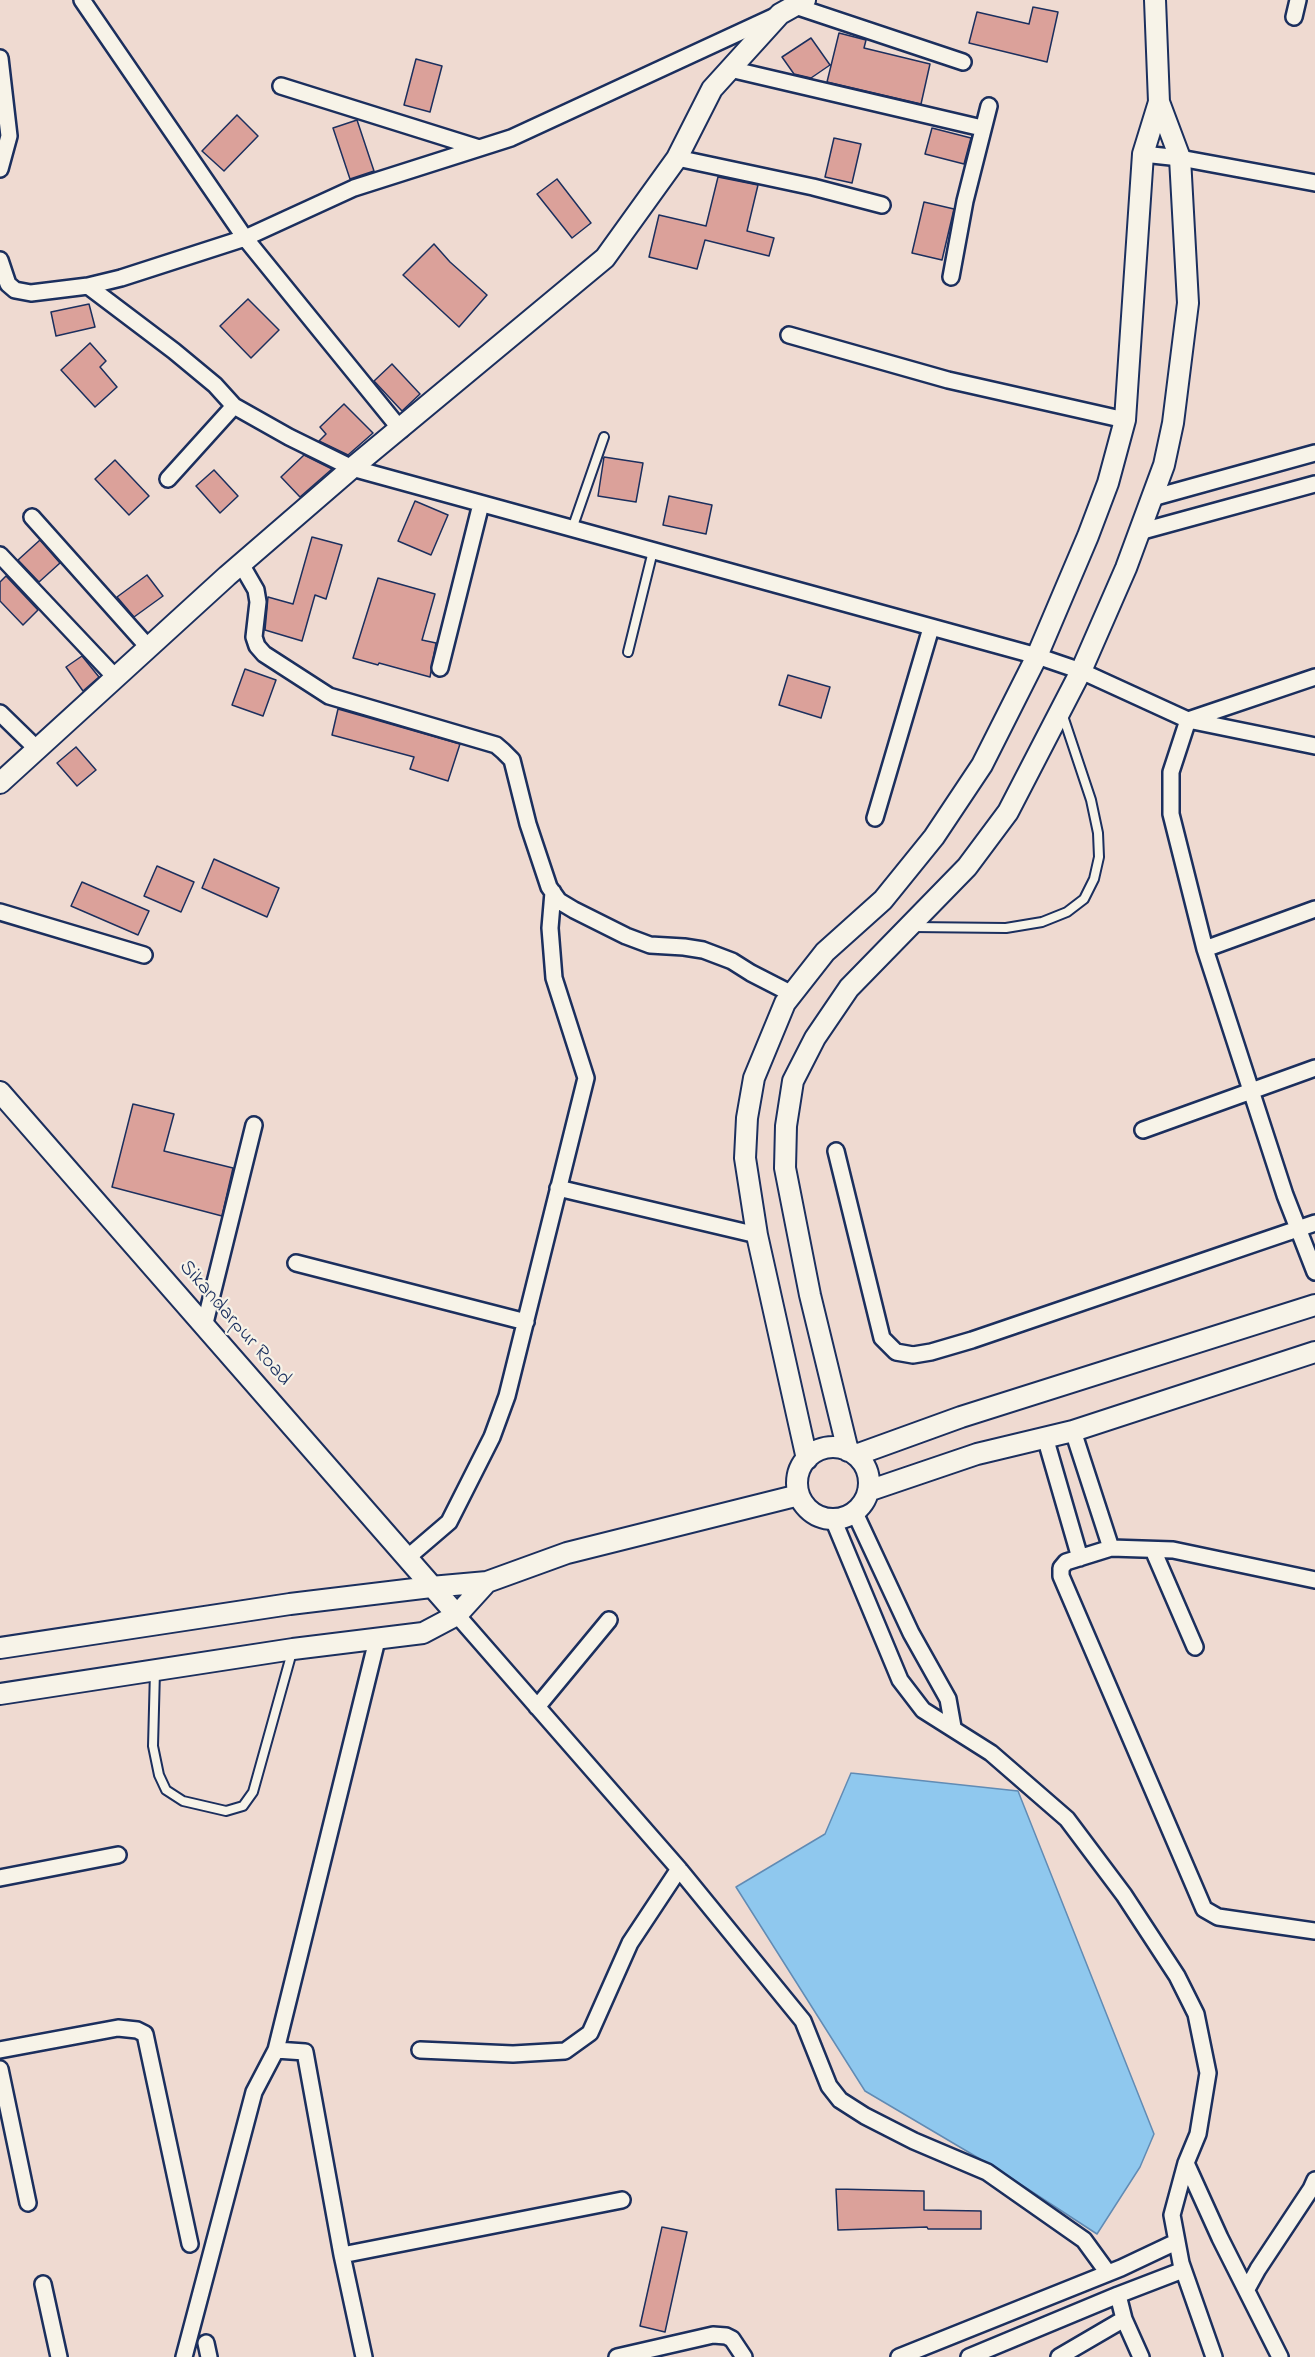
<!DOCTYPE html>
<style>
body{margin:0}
canvas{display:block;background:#efdad1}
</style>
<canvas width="1315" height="2357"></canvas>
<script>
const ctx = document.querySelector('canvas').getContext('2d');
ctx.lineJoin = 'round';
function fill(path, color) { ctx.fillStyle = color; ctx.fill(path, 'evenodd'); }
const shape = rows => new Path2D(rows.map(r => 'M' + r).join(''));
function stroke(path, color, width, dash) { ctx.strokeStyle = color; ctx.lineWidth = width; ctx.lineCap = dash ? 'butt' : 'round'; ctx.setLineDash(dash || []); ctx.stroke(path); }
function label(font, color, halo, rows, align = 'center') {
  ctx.font = font + ' "Indie Flower",sans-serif'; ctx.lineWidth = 4.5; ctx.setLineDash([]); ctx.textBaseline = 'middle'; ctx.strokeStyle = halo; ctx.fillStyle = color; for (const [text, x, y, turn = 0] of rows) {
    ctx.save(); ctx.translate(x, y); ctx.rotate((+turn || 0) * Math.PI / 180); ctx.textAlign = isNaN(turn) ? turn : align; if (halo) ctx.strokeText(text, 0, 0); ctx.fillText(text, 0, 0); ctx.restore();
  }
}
const water = shape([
 [851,1773,1018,1791,1154,2134,1140,2167,1097,2234,997,2169,865,2091,736,1887,825,1834,851,1773]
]);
fill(water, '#8fc8ee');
stroke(water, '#618bb4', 1.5);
const building = shape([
 [1033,7,1058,12,1047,62,969,43,977,12,1029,24,1033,7],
 [839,33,866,40,864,48,930,64,921,104,827,82,839,33],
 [811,38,830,65,811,78,794,74,782,57,811,38],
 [416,59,442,66,430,112,404,105,416,59],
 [237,115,258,136,224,171,202,151,237,115],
 [357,120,374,171,350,179,333,128,357,120],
 [932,128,971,138,964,164,925,154,932,128],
 [834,138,861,144,852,183,825,177,834,138],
 [718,177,758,185,747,231,774,238,769,256,705,240,697,269,649,257,659,215,706,226,718,177],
 [557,179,591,223,572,238,537,194,557,179],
 [924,202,954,209,942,260,912,253,924,202],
 [434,244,450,262,487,295,459,327,403,275,434,244],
 [248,299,279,330,251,358,220,326,248,299],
 [89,304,95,327,56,336,51,312,89,304],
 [90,343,106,361,100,367,117,387,95,407,61,370,90,343],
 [392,364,420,394,402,411,374,381,392,364],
 [344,404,373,433,348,455,319,441,326,434,320,427,344,404],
 [304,455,332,469,300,497,281,477,304,455],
 [604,457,643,463,636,502,598,496,604,457],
 [115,460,149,496,129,515,95,479,115,460],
 [214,470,238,496,220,513,196,486,214,470],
 [669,496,712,505,706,534,663,525,669,496],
 [415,501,448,515,431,555,398,541,415,501],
 [312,537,342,545,326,599,315,595,302,641,265,630,268,597,293,604,312,537],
 [40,540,60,563,39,582,18,560,40,540],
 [147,575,163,596,134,617,117,597,147,575],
 [6,576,38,610,23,625,0,601,0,582,6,576],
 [378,578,435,594,422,640,436,643,430,677,379,663,378,665,353,658,378,578],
 [82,656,99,677,83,691,66,667,82,656],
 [245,669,276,680,263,716,232,705,245,669],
 [788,675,830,687,821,718,779,705,788,675],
 [338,709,460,744,448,781,410,769,414,757,332,735,338,709],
 [76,747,96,770,77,786,57,763,76,747],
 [214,859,279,888,267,917,202,888,214,859],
 [157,866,194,882,181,912,144,896,157,866],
 [82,882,149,911,138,935,71,906,82,882],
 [133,1104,174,1114,164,1151,233,1168,222,1216,112,1187,133,1104],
 [836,2189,924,2191,924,2210,981,2211,981,2229,928,2229,927,2227,838,2230,836,2189],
 [662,2227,687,2232,665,2332,640,2326,662,2227]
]);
fill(building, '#dba19a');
stroke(building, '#1b2f5e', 1.5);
const service = shape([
 [572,529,604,437],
 [628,652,653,551],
 [913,927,1006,928,1042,922,1067,912,1084,899,1094,879,1099,857,1098,833,1091,800,1062,713],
 [155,1671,153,1746,159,1775,166,1790,183,1801,226,1811,243,1806,253,1792,292,1652]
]);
const minor = shape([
 [82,0,245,238,401,430],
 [795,6,963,62],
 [1294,17,1298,0],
 [0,58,9,136,0,169],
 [730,69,982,128],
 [281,86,479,148],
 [1143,154,1180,158,1315,183],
 [677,158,813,187,882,205],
 [0,260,8,284,15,290,31,293,88,286,121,278,245,238,354,188,511,138,775,16],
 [951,277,965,201,989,106],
 [88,286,174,351,215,385,234,406,289,437,352,468,1037,656,1081,671,1188,720,1315,746],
 [789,335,948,380,1125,420],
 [168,479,234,406],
 [1152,498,1315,453],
 [32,517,148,647],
 [1139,532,1315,484],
 [0,555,116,678],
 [241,564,256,590,258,602,254,637,257,646,264,654,329,696,496,745,503,751,512,760,528,824,549,887,559,901,574,910,626,936,650,945,684,947,703,950,732,961,751,973,792,994],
 [440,668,481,504],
 [1315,677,1188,720,1171,772,1171,814,1205,949,1285,1195,1315,1272],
 [0,713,37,749],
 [875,818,931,628],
 [0,912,144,955],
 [1205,949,1315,909],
 [1143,1130,1315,1068],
 [836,1151,882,1338,896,1352,913,1355,931,1352,972,1340,1315,1223],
 [558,1188,757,1235],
 [296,1263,526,1322],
 [204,1327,254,1125],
 [1073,1431,1111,1548],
 [1045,1437,1080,1558],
 [855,1513,911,1633,948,1699,953,1727],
 [833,1519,900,1680,923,1710,991,1753,1067,1819,1124,1895,1177,1976,1196,2014,1208,2073,1198,2134,1186,2163,1172,2215,1181,2263,1214,2357],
 [1153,1550,1195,1647],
 [407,1558,449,1522,492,1437,507,1396,586,1078,554,978,550,928,553,892],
 [1315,1580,1173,1550,1111,1548,1066,1562,1061,1568,1061,1576,1204,1909,1218,1917,1315,1931],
 [457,1615,679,1869,803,2021,829,2086,840,2100,865,2116,914,2141,987,2172,1084,2240,1108,2273],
 [537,1707,609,1620],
 [0,1878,118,1855],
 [0,2050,118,2028,137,2030,145,2034,190,2244],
 [276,2050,305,2052,342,2255,364,2357],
 [420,2050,513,2054,565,2051,590,2033,630,1943,679,1869],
 [0,2069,28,2203],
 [1186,2163,1220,2238,1280,2357],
 [342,2255,622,2200],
 [43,2284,59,2357],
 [1247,2289,1258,2269,1311,2189,1315,2180],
 [1118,2295,1124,2319,1141,2357],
 [206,2343,209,2357],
 [184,2357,254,2092,276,2050,377,1640],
 [617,2357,713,2335,726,2336,732,2339,744,2357],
 [899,2357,1121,2268,1176,2242],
 [969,2357,1118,2295,1183,2270],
 [1059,2357,1124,2319]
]);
const tertiary = shape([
 [0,783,227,576,352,468,605,258,677,158,712,89,780,14,805,0],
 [0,1092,457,1615],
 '797 1483a36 36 0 1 1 72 0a36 36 0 1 1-72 0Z',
 [848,1451,810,1295,785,1168,786,1126,793,1081,815,1038,849,988,967,867,1008,812,1081,671,1126,568,1164,465,1173,423,1188,303,1180,158,1159,102,1155,0],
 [856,1455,961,1417,1315,1305],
 [807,1459,757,1235,745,1158,747,1118,754,1078,785,1003,825,952,883,900,934,837,982,765,1037,656,1088,536,1108,483,1125,420,1143,154,1159,102],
 [868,1491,977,1454,1073,1431,1315,1352],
 [0,1648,290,1604,431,1587,487,1582,567,1553,799,1495],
 [0,1694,293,1649,423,1633,457,1615,487,1582]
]);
stroke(service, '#1b2f5e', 12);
stroke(minor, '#1b2f5e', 20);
stroke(tertiary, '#1b2f5e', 24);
stroke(service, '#f7f3e8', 8);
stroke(minor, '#f7f3e8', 15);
stroke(tertiary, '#f7f3e8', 20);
label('21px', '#1b2f5e', '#f7f3e8', [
 ["Sikandarpur Road",234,1324,49]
]);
</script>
